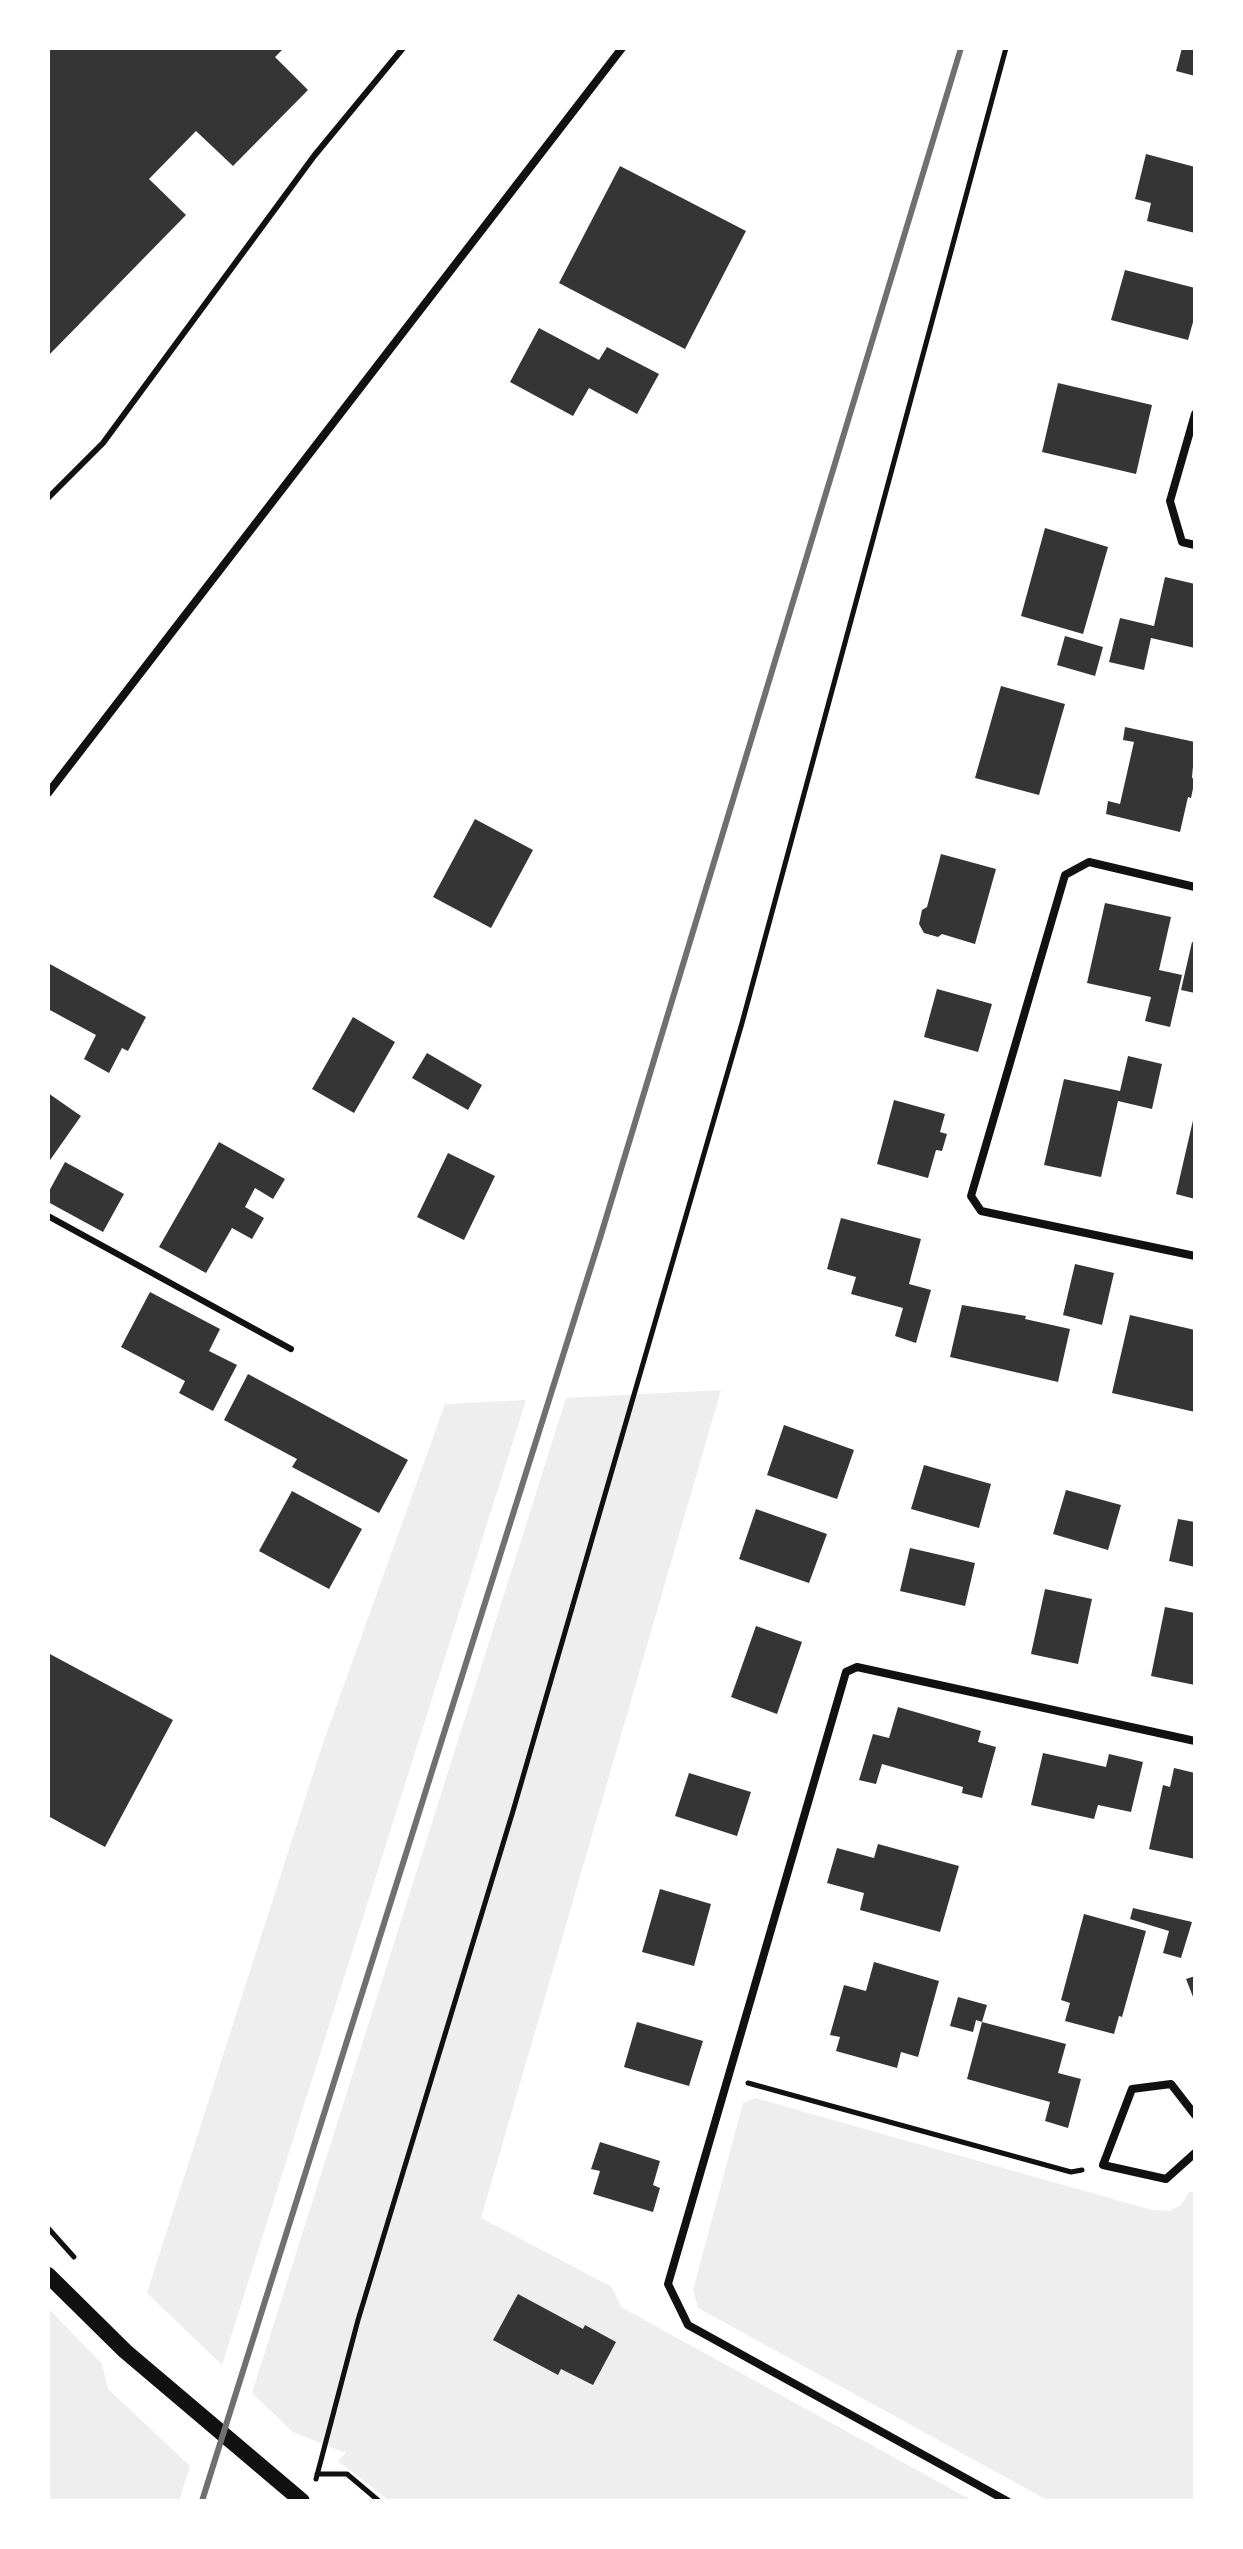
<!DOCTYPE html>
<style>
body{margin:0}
#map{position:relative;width:1243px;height:2549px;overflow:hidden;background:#fff;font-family:"Fira Sans Condensed",sans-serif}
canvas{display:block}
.frame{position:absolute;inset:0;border:50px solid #fff;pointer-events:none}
</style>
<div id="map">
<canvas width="1243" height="2549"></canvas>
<div class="frame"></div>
</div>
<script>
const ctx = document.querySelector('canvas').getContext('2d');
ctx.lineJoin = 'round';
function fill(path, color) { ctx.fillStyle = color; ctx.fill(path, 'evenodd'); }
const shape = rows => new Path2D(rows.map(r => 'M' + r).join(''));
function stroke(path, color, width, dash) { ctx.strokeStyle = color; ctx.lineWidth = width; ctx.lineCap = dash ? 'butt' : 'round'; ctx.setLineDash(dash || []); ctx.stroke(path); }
fill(shape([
 [721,1390,481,2218,612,2287,621,2307,973,2501,390,2501,338,2461,346,2453,293,2432,252,2393,566,1398],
 [526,1400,222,2365,147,2293,322,1746,445,1404],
 [755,2098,1152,2210,1170,2211,1181,2205,1189,2192,1195,2191,1195,2501,1049,2501,698,2308,693,2290,743,2103],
 [48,2308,102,2364,108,2389,190,2466,179,2501,48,2501]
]), '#eee');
fill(shape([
 [48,48,284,48,275,57,308,90,233,166,196,131,149,179,186,215,48,356],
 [1182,48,1195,48,1195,76,1176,71],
 [1146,154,1195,167,1195,233,1147,221,1151,203,1135,199],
 [620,166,746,231,685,349,559,283],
 [1125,270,1195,288,1195,315,1188,340,1111,320],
 [539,328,599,360,607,347,659,374,637,414,589,388,573,416,510,382],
 [1058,383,1152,405,1136,474,1042,452],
 [1045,528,1108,547,1083,634,1021,616],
 [1165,577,1195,584,1195,648,1151,638,1144,670,1109,662,1120,618,1154,626],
 [1065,636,1103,647,1095,676,1057,665],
 [1001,686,1065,704,1039,795,975,778],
 [1125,727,1195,742,1192,778,1195,779,1191,798,1188,797,1180,832,1106,814,1108,801,1120,804,1134,742,1123,740],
 [475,819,533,850,491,928,433,897],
 [941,854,996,869,975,944,942,934,938,937,924,933,919,924,922,910,927,907],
 [1105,903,1171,917,1159,970,1182,975,1170,1027,1145,1021,1151,997,1087,983],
 [1192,942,1195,943,1195,993,1181,990],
 [48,963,146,1017,128,1051,122,1048,109,1073,84,1059,96,1035,48,1009],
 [937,989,992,1004,978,1052,924,1037],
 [353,1017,395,1042,354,1113,312,1089],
 [427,1053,482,1085,468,1110,412,1078],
 [1128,1056,1162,1064,1152,1109,1118,1101,1101,1177,1044,1165,1064,1079,1120,1091],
 [48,1093,81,1116,48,1163],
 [894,1100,945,1114,940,1132,947,1134,942,1151,936,1150,928,1178,877,1164],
 [1194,1116,1195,1116,1195,1199,1176,1194],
 [219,1142,285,1179,273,1199,255,1188,245,1207,264,1218,252,1239,232,1228,206,1273,159,1247],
 [448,1153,495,1176,464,1240,417,1217],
 [65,1162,124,1194,103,1232,48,1202,48,1193],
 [841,1218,921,1239,909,1284,931,1290,916,1343,895,1336,903,1308,851,1294,856,1277,827,1269],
 [1075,1264,1114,1273,1102,1325,1063,1315],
 [150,1292,220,1329,209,1351,237,1365,213,1411,179,1393,185,1381,121,1347],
 [962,1305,1026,1316,1025,1319,1070,1329,1058,1382,950,1357],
 [1130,1315,1195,1330,1195,1412,1112,1393],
 [248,1374,408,1460,379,1513,292,1467,297,1459,224,1420],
 [784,1425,854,1450,837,1499,767,1475],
 [924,1465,991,1484,979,1528,911,1509],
 [1066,1490,1121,1505,1108,1550,1053,1534],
 [292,1491,362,1529,329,1589,259,1551],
 [756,1509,827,1534,809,1583,739,1559],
 [1178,1519,1195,1522,1195,1567,1169,1561],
 [910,1548,975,1563,965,1606,900,1591],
 [1045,1589,1092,1599,1078,1664,1031,1654],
 [1165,1607,1195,1613,1195,1685,1151,1676],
 [756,1626,802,1642,777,1714,731,1697],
 [48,1653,173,1720,105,1847,48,1816],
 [898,1707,981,1731,978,1742,996,1747,982,1798,962,1793,963,1787,882,1764,876,1784,859,1780,873,1734,889,1738],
 [1043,1753,1106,1767,1109,1754,1143,1762,1131,1812,1098,1805,1094,1819,1031,1805],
 [1174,1768,1195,1773,1195,1859,1149,1849,1163,1785,1170,1787],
 [689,1773,751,1792,737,1836,675,1816],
 [878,1844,959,1866,940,1932,860,1910,864,1893,827,1883,837,1848,874,1858],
 [660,1889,711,1904,694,1966,642,1952],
 [1133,1908,1192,1922,1181,1958,1163,1953,1169,1931,1130,1919],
 [1084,1914,1146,1931,1122,2017,1119,2016,1114,2034,1065,2021,1070,2003,1061,2000],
 [874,1962,939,1981,918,2057,901,2052,897,2068,836,2051,840,2037,830,2035,844,1985,866,1991],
 [1195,1976,1195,2002,1186,1979],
 [958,1997,987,2005,982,2022,976,2020,973,2032,950,2026],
 [637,2022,703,2041,689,2086,624,2067],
 [982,2022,1066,2044,1058,2073,1081,2079,1068,2128,1045,2121,1050,2102,967,2079],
 [600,2142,660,2161,653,2185,660,2188,653,2212,593,2194,600,2171,591,2169],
 [518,2294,583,2329,585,2325,616,2342,593,2385,561,2369,558,2375,493,2340]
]), '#353535');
stroke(shape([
 [748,2083,1071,2172,1082,2170],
 [48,2228,74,2257],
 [317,2474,347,2474,379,2501],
 [316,2479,358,2320,513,1811,742,1023,1006,48]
]), '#111', 5);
stroke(shape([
 [48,498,103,443,314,156,403,48],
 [48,1216,291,1349]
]), '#111', 6);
stroke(shape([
 [1195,414,1170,501,1182,542,1195,545],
 [48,793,622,48],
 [1195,887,1089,862,1065,875,971,1196,981,1211,1195,1256],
 [1195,2115,1171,2084,1132,2089,1103,2165,1166,2179,1195,2153],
 [1007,2501,688,2325,668,2284,846,1672,857,1667,1195,1741]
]), '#111', 8);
stroke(shape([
 [48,2275,125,2351,302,2501]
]), '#111', 16);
stroke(shape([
 [202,2501,600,1238,961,48]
]), '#707070', 6);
</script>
